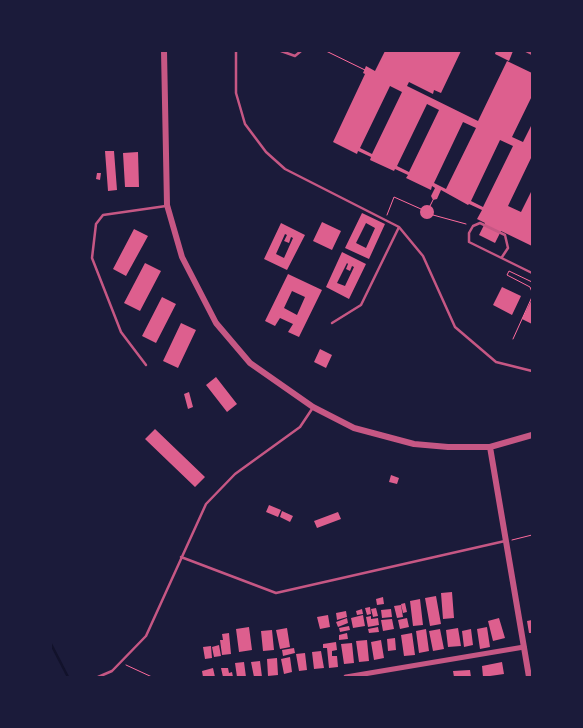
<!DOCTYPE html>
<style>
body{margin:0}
#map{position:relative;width:583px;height:728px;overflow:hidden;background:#1b1b3a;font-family:"Fira Sans",sans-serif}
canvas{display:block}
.frame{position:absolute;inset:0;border:52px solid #1b1b3a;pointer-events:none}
</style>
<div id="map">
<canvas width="583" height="728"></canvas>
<div class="frame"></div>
</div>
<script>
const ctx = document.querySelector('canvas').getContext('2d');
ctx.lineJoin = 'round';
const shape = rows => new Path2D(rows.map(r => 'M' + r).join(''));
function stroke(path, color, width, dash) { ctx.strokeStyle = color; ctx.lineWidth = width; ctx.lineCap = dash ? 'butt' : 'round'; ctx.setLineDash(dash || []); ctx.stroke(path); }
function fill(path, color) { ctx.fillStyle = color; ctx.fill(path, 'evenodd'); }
stroke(shape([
 [51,644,68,677]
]), '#12122b', 2.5);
fill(shape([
 [385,51,461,51,441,93,434,90,433,94,409,82,407,86,478,121,507,61,532,73,532,96,512,137,523,142,532,124,532,156,508,206,521,212,532,190,532,246,501,231,495,243,479,235,485,223,477,219,482,210,469,204,468,205,441,190,437,199,433,200,431,196,435,188,432,186,431,190,406,178,408,175,395,169,394,171,370,160,371,157,358,151,357,154,333,142,365,74,363,73,366,66,375,71],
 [390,86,402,92,372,154,360,148],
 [427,104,439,110,409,172,397,166],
 [463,122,476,128,446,189,434,183],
 [500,140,513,146,483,207,471,201],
 [496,51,513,51,509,61,495,54],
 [105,151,114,151,117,190,108,191],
 [138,152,139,187,125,187,123,153],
 [97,173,101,173,100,180,96,179],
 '420 212a7 7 0 1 1 14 0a7 7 0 1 1-14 0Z',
 [362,213,385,224,369,259,345,248],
 [366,223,375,228,366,248,356,243],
 [322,222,341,231,332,250,313,241],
 [281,223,305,235,287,270,264,259],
 [285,234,287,235,284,241,289,243,291,237,293,238,284,258,276,254],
 [134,229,148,236,126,276,113,269],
 [342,252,366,264,349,299,326,287],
 [347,263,348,264,346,269,350,271,352,266,354,267,345,286,337,283],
 [145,263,161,271,140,311,124,303],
 [288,274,322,290,299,337,288,332,293,324,280,318,275,326,265,321],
 [292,291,305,297,297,315,284,308],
 [502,287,521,296,512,315,493,305],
 [162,297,176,304,156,343,142,336],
 [532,299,532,324,522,319],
 [181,323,196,330,178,368,163,361],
 [320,349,332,355,326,368,314,362],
 [216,377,237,404,227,412,206,385],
 [189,392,193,407,188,409,184,394],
 [155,429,205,477,195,487,145,439],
 [391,475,399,478,397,484,389,482],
 [269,505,281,510,278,517,266,512],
 [282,511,293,516,290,522,280,517],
 [338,512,341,519,317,528,314,521],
 [452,592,454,618,443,619,441,593],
 [436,596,441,624,430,626,425,598],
 [383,597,384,604,377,605,376,599],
 [420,599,423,625,413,626,410,601],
 [405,603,407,612,403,613,401,604],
 [401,605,403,617,397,618,394,606],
 [370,607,371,614,367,615,365,608],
 [376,608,378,616,373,617,371,609],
 [362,609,363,614,357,615,356,611],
 [391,609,392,617,382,618,381,610],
 [346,611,347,617,337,620,336,613],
 [328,615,330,627,320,629,317,617],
 [363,615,365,626,353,628,351,618],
 [371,616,371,619,378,618,379,625,368,627,366,617],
 [347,618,348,623,338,627,336,622],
 [407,618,409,627,400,629,398,620],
 [499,618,505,638,493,641,488,621],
 [392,619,394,629,383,631,381,620],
 [532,620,532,633,529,633,527,621],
 [349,626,350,630,340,632,339,628],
 [249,627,252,650,239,652,236,629],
 [378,627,379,632,369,633,368,629],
 [487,627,490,647,480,649,477,629],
 [287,628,290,647,280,649,276,630],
 [458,628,461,646,448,647,446,630],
 [426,629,429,651,419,653,416,631],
 [440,629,444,649,433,651,429,631],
 [471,629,473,645,464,647,462,631],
 [272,630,274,650,263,651,261,631],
 [229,633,231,654,222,655,220,640,223,640,222,634],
 [347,633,348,639,339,640,339,635],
 [412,633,415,655,404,656,401,635],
 [395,638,396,650,388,651,387,639],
 [367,640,369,661,359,662,356,641],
 [381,640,384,658,374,660,371,642],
 [336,642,337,650,332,651,332,656,337,656,338,667,329,668,327,648,323,648,323,644],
 [352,643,354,663,344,664,341,644],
 [219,645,221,656,214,657,212,647],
 [211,646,212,658,205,659,203,647],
 [294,648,295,653,283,656,282,650],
 [321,651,324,668,314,669,312,652],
 [305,653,307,670,299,671,296,654],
 [290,657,292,672,284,674,281,659],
 [277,658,278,675,268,676,267,659],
 [260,661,262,677,254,677,251,662],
 [244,662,246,677,237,677,235,663],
 [502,662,504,674,483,677,482,666],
 [213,668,215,677,203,677,202,671],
 [221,668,228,668,229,673,232,672,233,677,223,677],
 [470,670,471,677,454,677,453,671]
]), '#dd5f8e');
stroke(shape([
 [326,51,365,70],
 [430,206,433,200],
 [387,215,394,197,421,209],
 [433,215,466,224],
 [532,282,509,271,507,275,530,287,532,292],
 [513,339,532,297],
 [512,540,532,535],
 [126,665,152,677]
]), '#ff6b9d', 1);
stroke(shape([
 [236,51,236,93,245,124,266,152,285,169,399,227,423,256,455,327,496,362,532,371],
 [281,51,295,56,301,51],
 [526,51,532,54],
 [502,257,508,248,505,235,480,223,473,226,469,233,469,242,532,273],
 [332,323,361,305,399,227],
 [146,365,121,332,92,258,96,224,103,215,166,206],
 [181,557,276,593,505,541],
 [98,677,112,671,146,636,206,504,235,474,300,427,312,409]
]), '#c65784', 2.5);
stroke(shape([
 [346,677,524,647]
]), '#c65784', 5);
stroke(shape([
 [164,51,167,205,182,257,216,323,250,363,313,407,354,428,414,444,448,447,490,447,532,435],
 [490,447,529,677]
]), '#c65784', 6);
</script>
